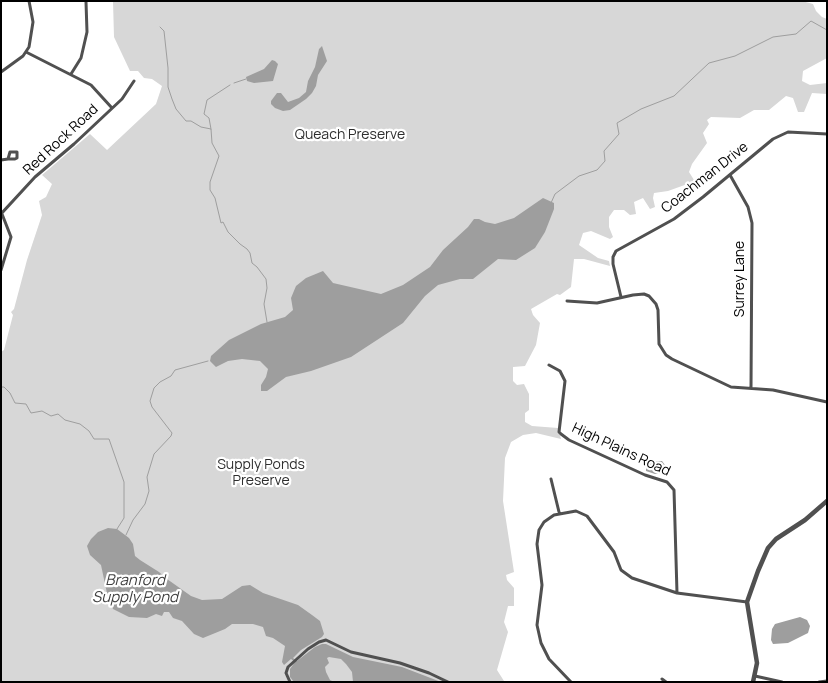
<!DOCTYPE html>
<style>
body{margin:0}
#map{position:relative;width:828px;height:683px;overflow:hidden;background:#fff;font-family:Manrope,sans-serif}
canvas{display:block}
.frame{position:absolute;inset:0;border:2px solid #000;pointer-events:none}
</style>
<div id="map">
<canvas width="828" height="683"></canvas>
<div class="frame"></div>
</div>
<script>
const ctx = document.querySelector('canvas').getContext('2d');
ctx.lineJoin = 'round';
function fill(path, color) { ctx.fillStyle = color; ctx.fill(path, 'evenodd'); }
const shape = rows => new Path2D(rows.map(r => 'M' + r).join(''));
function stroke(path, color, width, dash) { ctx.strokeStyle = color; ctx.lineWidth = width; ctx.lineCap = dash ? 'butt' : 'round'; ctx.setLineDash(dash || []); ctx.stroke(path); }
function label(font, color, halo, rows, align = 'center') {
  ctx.font = font + ' Manrope,sans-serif'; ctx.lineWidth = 4.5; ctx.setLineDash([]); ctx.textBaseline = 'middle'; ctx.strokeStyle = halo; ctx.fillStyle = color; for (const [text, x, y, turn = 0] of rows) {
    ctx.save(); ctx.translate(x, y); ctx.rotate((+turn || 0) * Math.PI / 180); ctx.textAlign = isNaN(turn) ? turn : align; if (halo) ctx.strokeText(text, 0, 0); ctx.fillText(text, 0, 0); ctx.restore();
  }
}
fill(shape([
 [113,1,802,1,813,4,816,11,822,17,827,19,827,58,803,71,802,81,810,85,827,83,827,94,812,93,804,112,798,112,793,98,786,96,769,110,754,110,740,118,711,117,707,120,709,124,703,133,707,143,692,164,689,172,694,180,693,182,668,191,654,193,653,198,655,207,650,209,643,198,634,202,636,214,630,215,624,210,614,210,609,217,609,227,613,237,610,239,591,231,583,233,579,245,598,258,609,261,610,266,584,259,574,259,571,287,560,295,557,294,531,309,533,315,540,323,536,345,525,366,513,367,513,381,517,385,524,384,529,394,529,410,525,413,525,422,532,426,558,428,561,439,536,433,523,435,511,442,505,458,503,501,514,572,506,575,507,580,514,588,514,606,508,606,504,622,508,632,497,670,504,681,513,682,1,682,1,352,4,350,13,315,11,312,14,309,27,260,42,215,39,201,46,197,52,184,42,175,90,134,107,150,156,104,162,86,152,79,144,78,138,71,130,71,114,37]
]), '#d7d7d7');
fill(shape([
 [322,46,327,61,318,75,316,86,312,93,306,99,290,110,283,111,275,108,271,104,271,101,277,93,281,93,288,102,299,98,306,92,308,81,315,67,319,49],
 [272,60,275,61,278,64,273,81,254,83,247,81,246,77,264,69],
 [543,198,554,203,554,209,545,232,535,248,516,260,498,259,473,279,460,279,438,285,425,296,403,323,351,357,311,371,286,377,267,391,261,391,261,385,266,377,268,369,260,361,242,359,228,361,216,367,210,361,211,356,229,340,261,324,285,317,293,310,291,298,296,286,306,278,323,271,333,283,381,294,403,285,430,267,443,250,468,227,474,219,479,219,485,222,495,224,514,218],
 [653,461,662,461,665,465,661,473,655,474,646,471,646,466],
 [108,528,117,529,129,538,133,544,135,556,140,560,159,572,167,579,191,596,202,600,222,599,242,586,250,585,263,593,298,605,312,615,320,621,324,634,322,637,301,650,293,658,297,661,315,647,322,644,326,644,353,657,402,667,441,682,353,682,352,672,346,664,341,659,329,657,327,658,329,663,325,667,326,672,330,680,334,682,294,682,290,677,290,669,295,662,291,659,284,665,282,662,285,646,273,638,266,636,263,627,253,624,232,624,225,629,203,638,194,634,182,621,173,618,169,612,164,612,162,616,156,614,147,618,129,617,113,609,108,598,101,565,90,555,87,546,91,539,98,532],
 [800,617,807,620,810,626,808,633,788,643,773,644,771,640,772,629,775,624]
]), '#9e9e9e');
stroke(shape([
 [160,27,164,31,168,68,168,87,172,99,176,109,186,121,191,121,201,127,211,129,212,143,219,156,210,182,210,190,215,198,221,223,223,222,228,232,240,244,247,249,250,253,252,263,257,267,266,279,267,288,264,304,267,322],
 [234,83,246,79],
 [211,129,209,118,204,114,207,100,230,85],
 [551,203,555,194,579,176,597,170,605,161,604,151,619,134,617,123,641,109,674,96,709,63,735,56,773,37,796,34,811,21,827,30],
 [1,387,4,387,10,393,15,403,26,404,31,413,42,411,51,416,58,414,65,420,80,424,89,431,94,439,109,439,124,482,124,518,117,529],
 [126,535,133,520,145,504,149,491,147,477,154,454,171,436,172,433,152,407,150,401,154,388,160,382,171,376,175,370,208,361]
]), '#9e9e9e', 1);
stroke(shape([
 [26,52,91,85,112,108],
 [1,72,23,56,29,47,33,22,29,1],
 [71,74,81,58,87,32,86,2],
 [1,160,8,159,15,159,17,158,17,152,10,152,8,159],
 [730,175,748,207,752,223,751,388],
 [1,214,35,177,74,144,122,99,134,81],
 [1,270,11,237,2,214],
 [621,297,613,264,613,257,616,251,674,219,703,197,773,139,788,132,827,134],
 [567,301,597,303,633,295,644,294,649,296,656,304,658,310,659,344,666,355,672,359,731,387,773,390,827,402],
 [549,365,560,371,565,381,559,432,561,434,569,440,645,475,667,482,674,490,677,593],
 [551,479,559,512],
 [755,676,782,682],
 [662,679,666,682],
 [290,682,286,673,288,667,308,649,319,642,326,640,351,652,400,663,429,673,448,682],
 [571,682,549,659,541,643,537,625,542,585,537,544,539,530,544,522,554,515,576,511,587,516,614,552,621,570,632,578,677,593,747,602],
 [819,682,827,681]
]), '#505050', 3);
stroke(shape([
 [753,682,757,663,747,602,758,571,768,548,776,539,805,520,827,501]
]), '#505050', 4.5);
label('14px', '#2e2e2e', '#fff', [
 ["Queach Preserve",350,135],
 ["Supply Ponds",261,465],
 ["Preserve",261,481]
]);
label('14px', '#000', '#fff', [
 ["Red Rock Road",61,140,-43],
 ["Coachman Drive",705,178,-38],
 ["Surrey Lane",740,279,-90],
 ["High Plains Road",621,450,25]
]);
label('italic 15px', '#3f3f3f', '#fff', [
 ["Branford",135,581],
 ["Supply Pond",135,598]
]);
</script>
